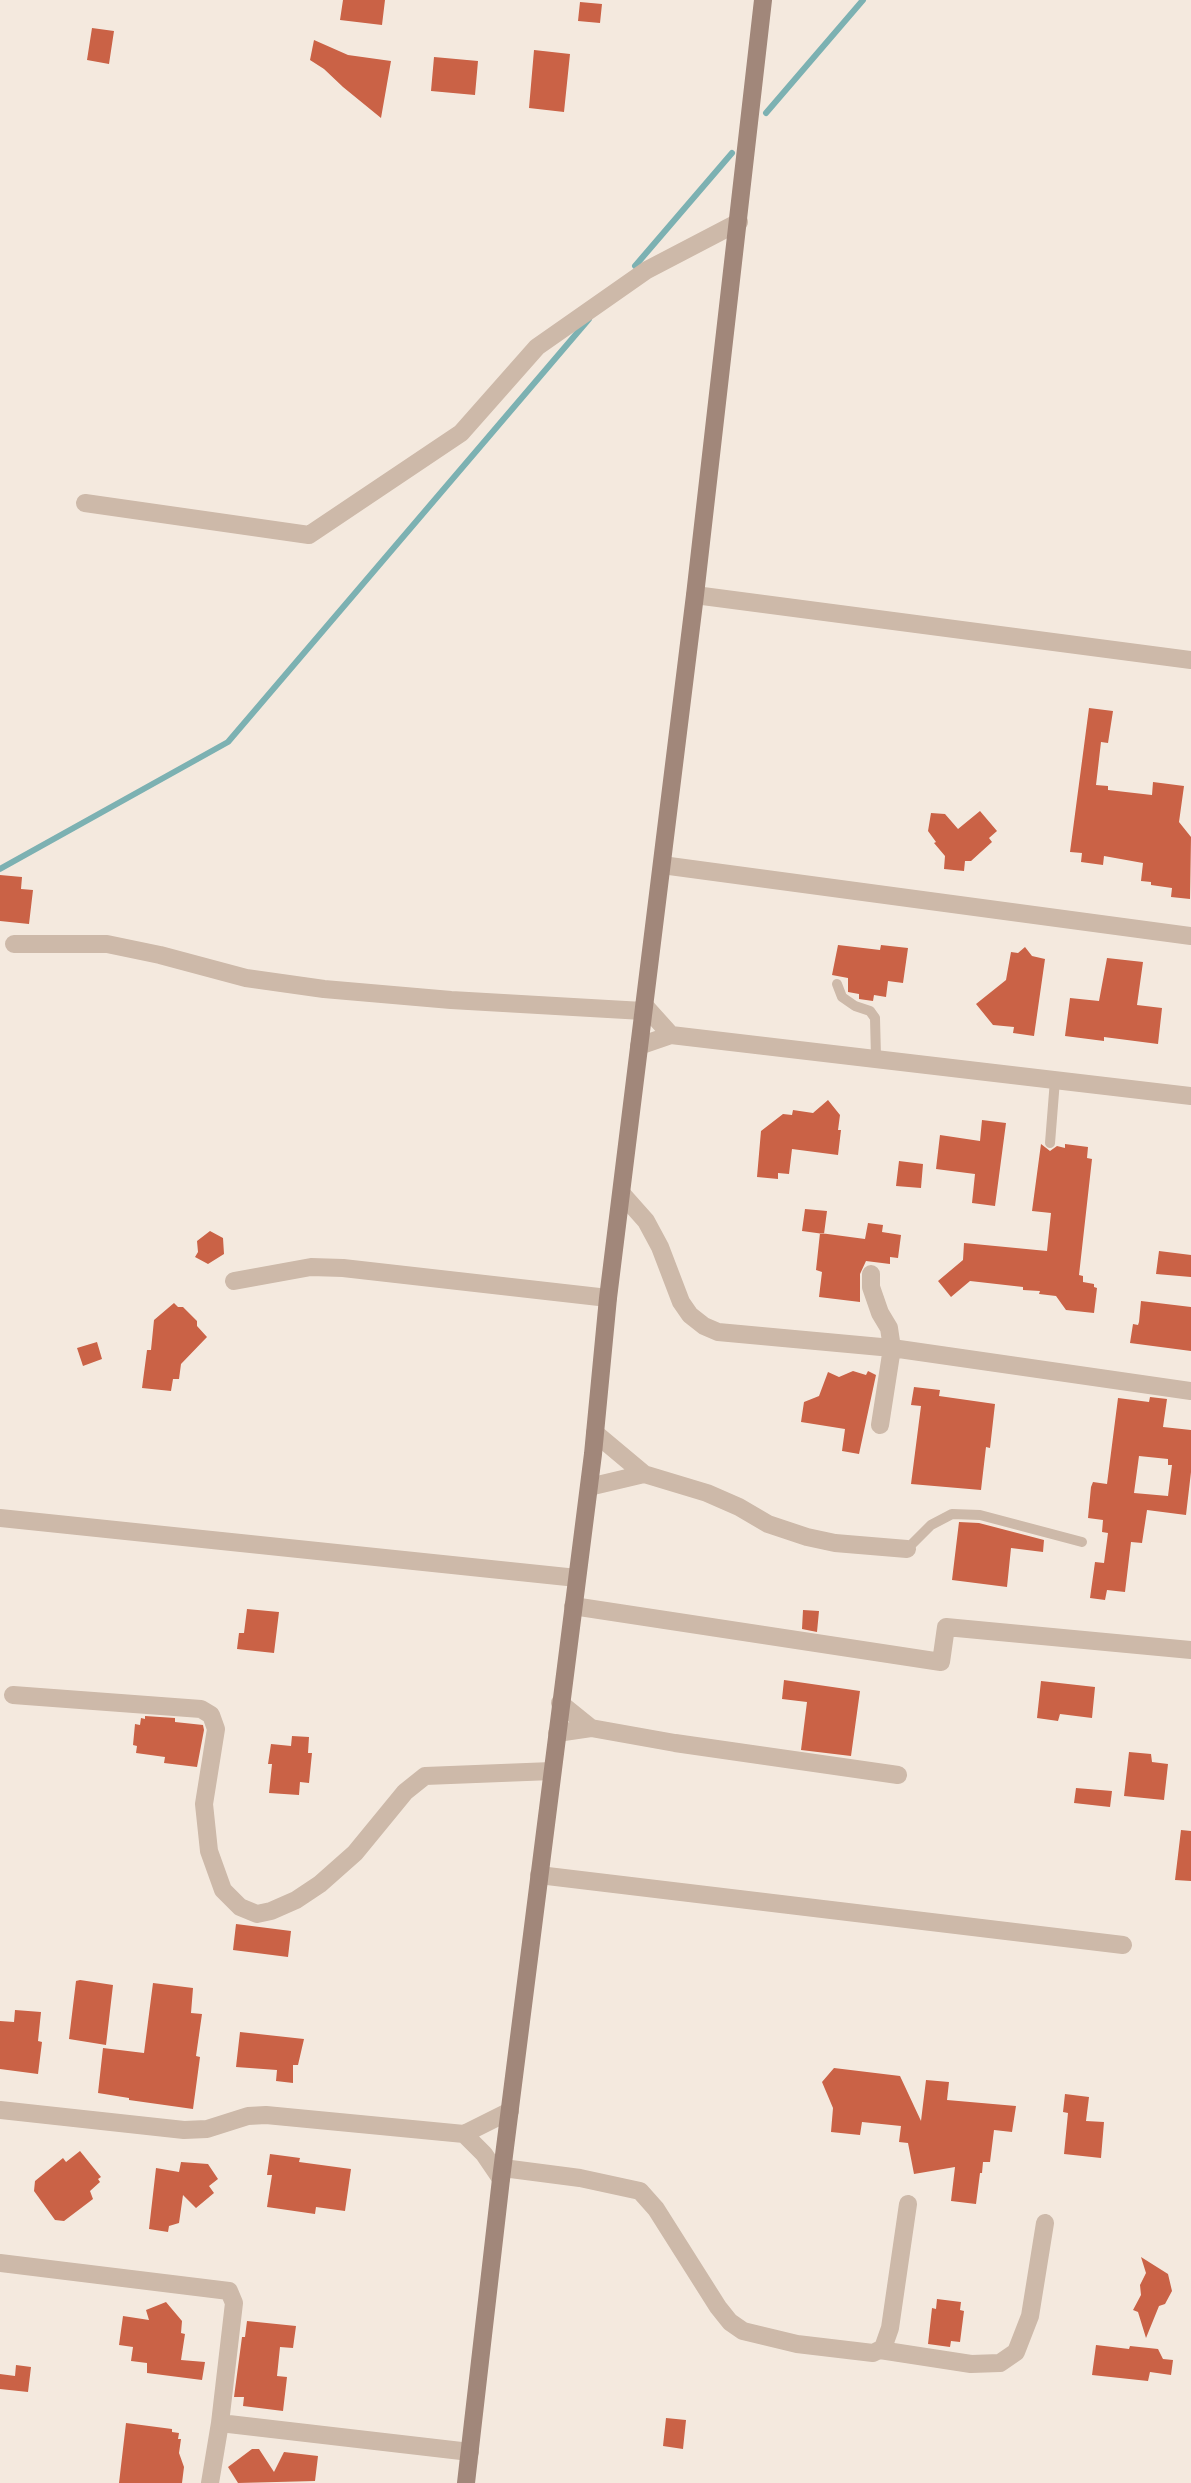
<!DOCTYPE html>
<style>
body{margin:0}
canvas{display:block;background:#f4e9de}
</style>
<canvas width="1191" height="2483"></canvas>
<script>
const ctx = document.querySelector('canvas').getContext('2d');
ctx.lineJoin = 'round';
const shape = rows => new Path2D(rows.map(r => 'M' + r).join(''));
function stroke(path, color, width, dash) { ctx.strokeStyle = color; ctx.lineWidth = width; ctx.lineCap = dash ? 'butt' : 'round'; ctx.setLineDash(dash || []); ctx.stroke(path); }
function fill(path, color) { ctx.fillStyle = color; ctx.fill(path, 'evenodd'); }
stroke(shape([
 [766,113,863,0],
 [635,266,732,153],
 [0,869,228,742,589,319]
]), '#7cb1b2', 6);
fill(shape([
 [343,0,385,0,382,25,340,20],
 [580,2,602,4,600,23,578,21],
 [92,28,114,31,109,64,87,60],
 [314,40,348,55,391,61,381,118,343,87,324,69,310,60],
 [534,50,570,54,564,112,529,108],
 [434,57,478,61,475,95,431,91],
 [1089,708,1113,711,1108,743,1101,742,1096,785,1108,786,1108,790,1152,795,1153,782,1184,786,1179,822,1191,837,1190,899,1171,897,1172,888,1151,885,1151,882,1141,881,1143,863,1104,856,1103,865,1081,862,1082,853,1070,852],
 [980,811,997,831,989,838,992,842,971,861,965,861,964,871,944,869,945,856,934,843,936,842,928,831,931,813,945,814,958,829],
 [0,875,22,877,21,889,33,890,29,924,0,921],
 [838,945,880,950,881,945,908,948,903,983,888,981,886,997,874,995,873,1001,859,999,859,994,848,992,848,978,832,975],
 [1025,947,1032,956,1045,959,1034,1036,1013,1033,1014,1027,993,1025,976,1004,1006,980,1011,952,1018,953],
 [1107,958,1143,962,1137,1005,1162,1008,1158,1044,1104,1037,1104,1041,1065,1036,1070,998,1099,1001],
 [828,1100,840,1115,838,1130,841,1130,838,1155,792,1149,789,1174,778,1173,778,1179,757,1177,761,1131,783,1114,792,1115,793,1110,813,1113],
 [982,1120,1006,1123,995,1206,972,1203,975,1174,936,1169,940,1135,980,1141],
 [1041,1144,1050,1151,1057,1146,1065,1148,1065,1144,1088,1147,1087,1158,1092,1159,1079,1275,1083,1276,1083,1282,1094,1284,1094,1287,1097,1288,1094,1313,1066,1310,1056,1296,1039,1294,1040,1291,1023,1290,1023,1287,970,1281,951,1297,938,1281,963,1260,964,1243,1047,1251,1051,1213,1032,1211],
 [899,1161,923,1164,921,1188,896,1186],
 [805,1209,827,1211,824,1234,802,1231],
 [868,1223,883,1225,882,1232,901,1235,898,1258,890,1257,890,1264,866,1261,860,1274,860,1302,819,1297,822,1272,816,1270,820,1233,865,1239],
 [210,1231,223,1238,224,1254,208,1264,195,1257,198,1252,197,1241],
 [1159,1251,1191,1255,1191,1277,1156,1274],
 [1141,1301,1191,1307,1191,1351,1130,1343,1133,1324,1138,1325,1139,1322],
 [174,1303,178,1307,183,1307,197,1321,197,1326,207,1337,181,1364,179,1379,173,1379,171,1391,142,1388,147,1350,151,1350,154,1320],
 [97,1342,102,1359,83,1366,77,1348],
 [853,1371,866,1375,868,1371,876,1375,859,1454,842,1451,845,1429,801,1422,804,1402,819,1396,828,1372,839,1377],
 [914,1387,940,1390,939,1396,995,1404,990,1448,986,1447,981,1490,911,1484,921,1406,911,1405],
 [1150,1397,1167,1399,1163,1427,1191,1430,1191,1472,1186,1515,1147,1510,1142,1543,1131,1542,1125,1592,1107,1590,1105,1600,1090,1598,1095,1562,1104,1563,1108,1533,1102,1532,1103,1520,1088,1518,1091,1487,1093,1482,1107,1484,1118,1398,1149,1402],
 [1139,1456,1168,1459,1168,1465,1172,1465,1168,1496,1134,1493],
 [959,1522,979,1523,1044,1540,1043,1552,1011,1548,1007,1587,952,1580],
 [247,1609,279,1612,274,1653,237,1649,239,1633,244,1633],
 [803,1610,819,1611,817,1632,802,1629],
 [784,1680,860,1691,851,1756,801,1750,807,1702,782,1699],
 [1041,1681,1095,1687,1092,1718,1060,1714,1058,1721,1037,1718],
 [145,1716,175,1718,175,1722,203,1725,204,1730,197,1767,164,1763,165,1757,136,1753,137,1746,133,1745,135,1724,140,1725,141,1718,145,1719],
 [292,1736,309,1737,308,1753,312,1753,309,1783,300,1782,299,1795,269,1793,272,1764,268,1764,271,1744,291,1746],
 [1129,1752,1151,1754,1152,1762,1168,1764,1164,1800,1124,1796],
 [1076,1788,1112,1791,1110,1807,1074,1803],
 [1181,1830,1191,1831,1191,1881,1175,1880],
 [236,1924,291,1931,288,1957,233,1950],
 [80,1980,113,1985,106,2045,69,2039,76,1981],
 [153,1983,193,1988,191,2013,202,2014,196,2056,200,2057,193,2109,129,2100,129,2098,98,2093,103,2048,144,2053],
 [15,2010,41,2012,38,2041,42,2042,38,2074,0,2069,0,2021,14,2022],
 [240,2032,304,2039,298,2065,293,2065,293,2083,276,2081,277,2070,236,2067],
 [834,2068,900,2076,921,2121,926,2080,949,2082,947,2100,1016,2106,1012,2132,994,2130,990,2162,983,2162,982,2173,980,2173,976,2204,951,2201,955,2167,914,2174,908,2143,899,2142,901,2126,862,2122,860,2135,831,2132,833,2108,822,2082],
 [1065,2094,1089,2097,1086,2121,1104,2122,1101,2158,1064,2154,1068,2113,1063,2112],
 [80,2151,101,2177,98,2179,100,2182,90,2191,93,2199,64,2221,55,2220,34,2191,35,2181,63,2158,66,2162],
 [270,2154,300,2158,299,2162,351,2169,345,2211,316,2207,315,2214,267,2207,272,2175,267,2175],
 [181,2162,208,2164,218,2179,209,2186,214,2193,196,2208,183,2195,179,2223,169,2226,168,2232,149,2229,156,2168,179,2172],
 [1141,2257,1168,2274,1172,2291,1165,2304,1159,2306,1146,2338,1138,2312,1133,2310,1141,2295,1140,2285,1146,2273],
 [937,2299,961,2302,960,2310,964,2311,960,2342,951,2341,950,2347,928,2344,932,2308,936,2309],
 [166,2302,182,2321,181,2333,185,2334,181,2360,205,2362,202,2380,147,2373,147,2363,131,2361,133,2347,119,2345,123,2316,149,2320,146,2310],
 [247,2321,296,2326,293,2348,280,2347,277,2376,287,2377,283,2411,243,2406,244,2397,234,2397,242,2337,245,2337],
 [1096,2345,1129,2349,1130,2346,1158,2349,1163,2359,1173,2360,1171,2375,1150,2372,1148,2381,1092,2375],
 [16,2365,31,2367,28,2392,0,2389,0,2374,15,2376],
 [666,2418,686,2420,683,2449,663,2446],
 [126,2423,172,2429,172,2432,179,2433,178,2439,181,2439,179,2453,184,2467,182,2483,119,2483],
 [252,2449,259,2449,274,2472,284,2452,318,2456,315,2481,238,2483,228,2467]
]), '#ca6246');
stroke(shape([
 [837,984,842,997,855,1006,870,1011,875,1018,876,1057],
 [1050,1143,1055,1080],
 [907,1549,931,1525,952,1514,980,1515,1082,1542]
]), '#cdb9a9', 10);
stroke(shape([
 [85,503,309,535,461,433,537,347,647,270,739,222],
 [695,595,1191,660],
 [662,865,1191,936],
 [14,944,107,944,160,955,246,978,324,989,451,1000,643,1011],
 [644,1005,671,1035],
 [639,1046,671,1035,1191,1096],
 [622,1194,646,1221,660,1247,681,1302,690,1315,704,1326,718,1332,892,1348,1191,1391],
 [871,1274,871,1287,880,1313,889,1328,892,1348,880,1425],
 [234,1281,311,1267,343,1268,608,1298],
 [595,1433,644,1474,707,1493,739,1507,768,1524,807,1537,835,1543,907,1549],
 [589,1487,644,1474],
 [0,1518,577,1578],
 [573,1606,941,1662,946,1627,1191,1650],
 [13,1695,201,1709,211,1715,216,1729,204,1804,209,1851,223,1890,240,1907,257,1914,271,1911,296,1900,320,1884,355,1853,405,1792,425,1776,552,1771],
 [560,1703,591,1728],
 [557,1733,591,1728,675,1743,898,1775],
 [539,1875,1123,1945],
 [0,2110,184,2130,207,2129,248,2116,266,2115,464,2134,510,2111],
 [464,2134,484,2154,501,2179],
 [503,2168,580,2178,640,2191,656,2209,718,2307,730,2322,743,2331,797,2344,873,2353,883,2348,890,2328,908,2204],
 [0,2263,229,2291,234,2303,220,2423,470,2452],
 [880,2350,971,2364,1000,2363,1016,2352,1030,2316,1045,2223],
 [210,2483,220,2423]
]), '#cdb9a9', 18);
stroke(shape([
 [466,2483,501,2179,593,1454,608,1298,695,595,763,0]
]), '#a1877a', 18);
</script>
